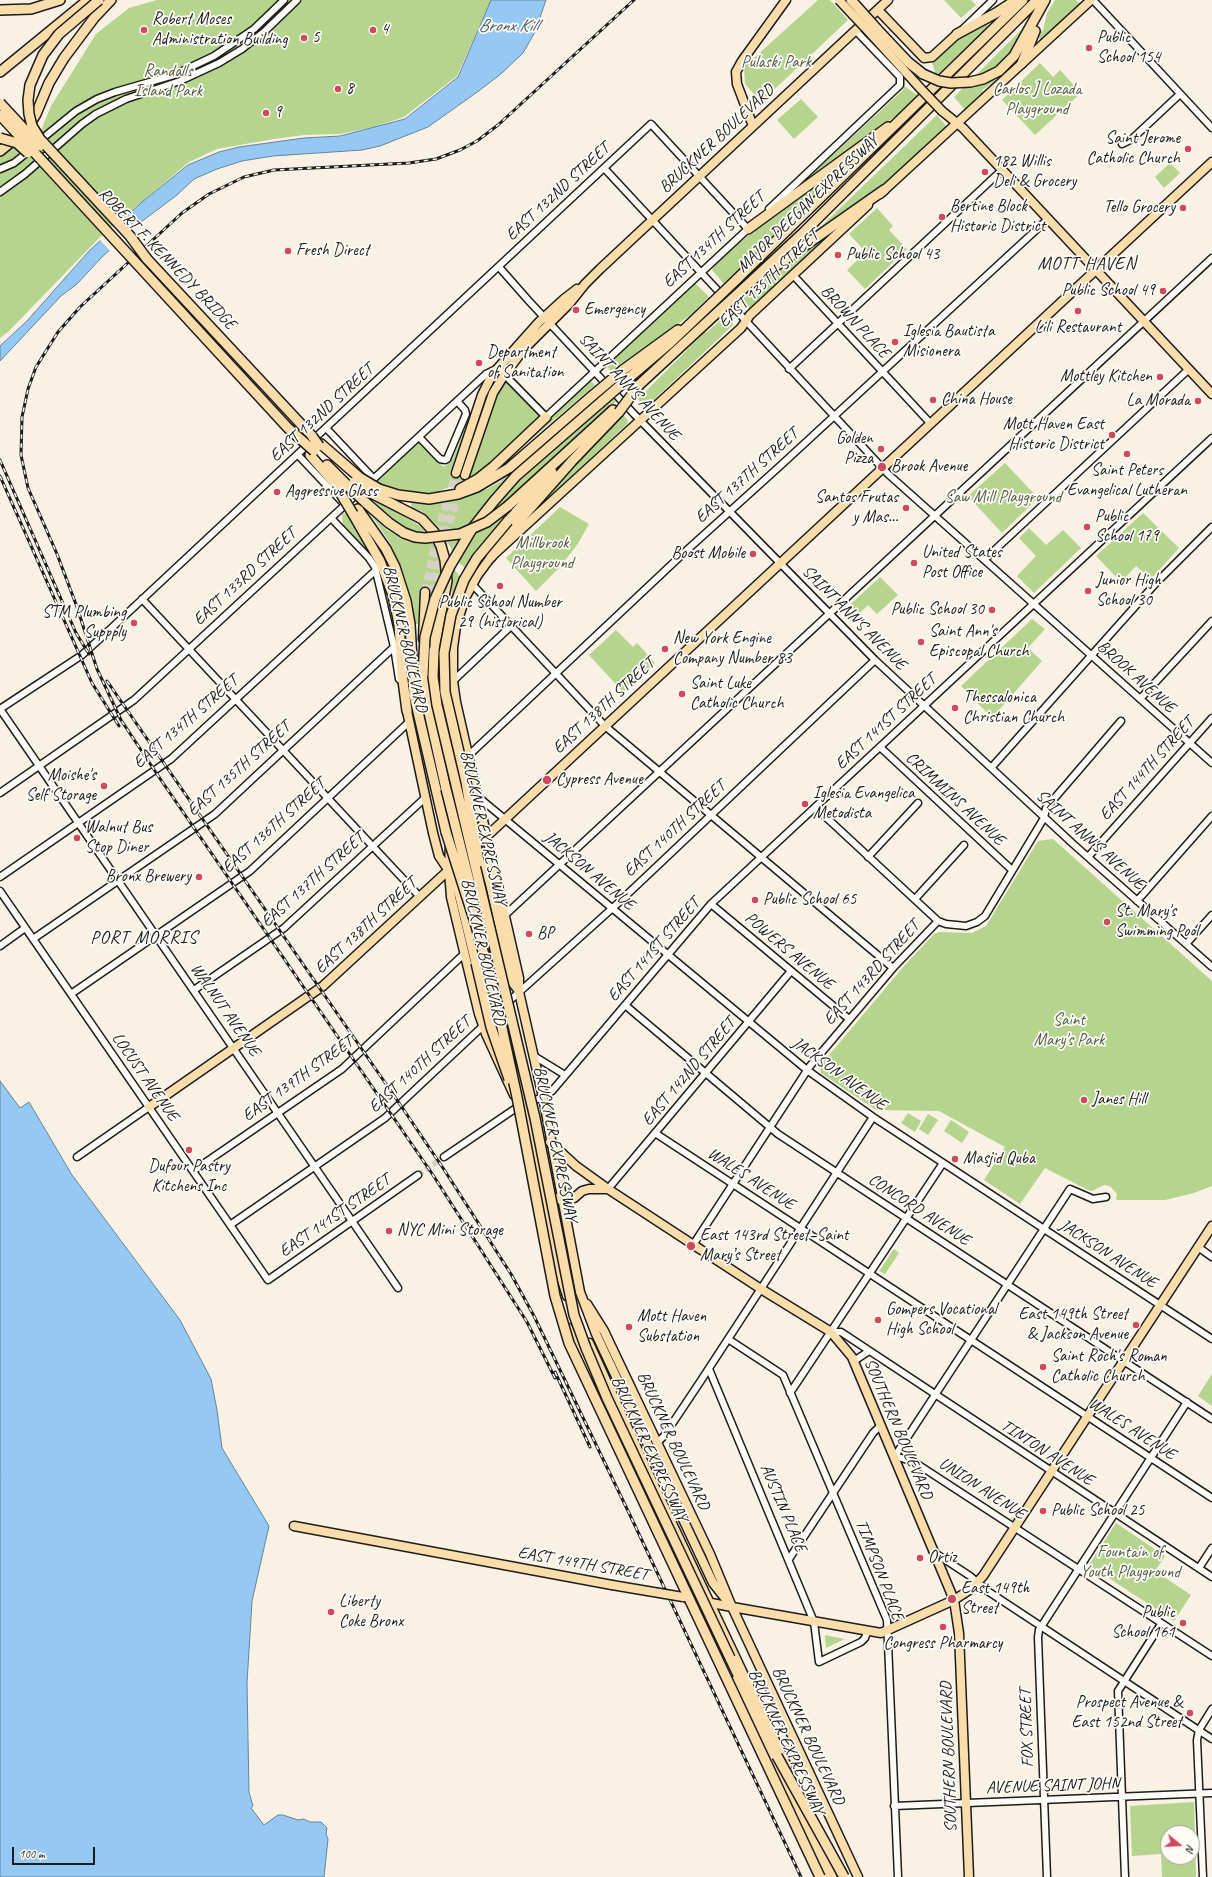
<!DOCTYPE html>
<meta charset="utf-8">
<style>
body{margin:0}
#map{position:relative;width:1212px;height:1877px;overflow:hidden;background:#f9f1e4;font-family:Caveat,sans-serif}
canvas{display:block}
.north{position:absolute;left:1160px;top:1825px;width:40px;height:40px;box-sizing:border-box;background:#fdfcf7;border:1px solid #a3a29f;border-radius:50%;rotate:108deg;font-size:11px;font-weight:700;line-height:16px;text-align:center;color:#1c1c1c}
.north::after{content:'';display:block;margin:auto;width:14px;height:18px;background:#d1495b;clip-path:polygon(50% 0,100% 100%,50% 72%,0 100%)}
.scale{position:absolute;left:12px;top:1847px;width:83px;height:18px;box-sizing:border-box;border:2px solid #1c1c1c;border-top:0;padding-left:5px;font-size:12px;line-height:14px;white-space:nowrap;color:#1c1c1c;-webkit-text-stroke:3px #fdfcf7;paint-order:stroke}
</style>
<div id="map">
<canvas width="1212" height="1877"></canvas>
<div class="north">N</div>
<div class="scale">100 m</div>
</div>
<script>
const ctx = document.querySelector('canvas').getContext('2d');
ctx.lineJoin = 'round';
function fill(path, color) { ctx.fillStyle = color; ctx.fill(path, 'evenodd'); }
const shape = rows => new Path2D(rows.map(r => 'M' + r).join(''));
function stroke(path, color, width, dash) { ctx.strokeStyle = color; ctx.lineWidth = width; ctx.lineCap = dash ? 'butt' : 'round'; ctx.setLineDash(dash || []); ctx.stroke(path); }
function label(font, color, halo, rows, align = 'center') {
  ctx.font = font + ' Caveat,sans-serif'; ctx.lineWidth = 3.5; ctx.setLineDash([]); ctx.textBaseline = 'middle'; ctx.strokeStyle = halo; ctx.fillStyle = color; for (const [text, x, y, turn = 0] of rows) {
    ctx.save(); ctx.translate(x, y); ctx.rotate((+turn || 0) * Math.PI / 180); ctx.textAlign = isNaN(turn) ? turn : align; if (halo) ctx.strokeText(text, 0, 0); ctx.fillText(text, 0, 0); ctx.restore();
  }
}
fill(shape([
 [157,0,491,0,457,76,404,117,373,127,340,134,304,135,274,139,217,149,189,162,99,238,9,331,0,338,0,151,39,135,51,106,96,34,129,8],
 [818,0,830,0,848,20,761,102,745,84,744,67],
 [944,0,971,0,976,5,961,18],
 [1055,0,1076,0,1080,4,1040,40,1039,36,1040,32,1043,31,1047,13],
 [986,23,988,24,988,26,936,76,932,62,966,33,983,27,983,24],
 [1022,29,1024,31,1020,40,1017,40,1015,48,1009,56,994,69,988,82,994,79,995,81,982,90,984,92,965,110,954,97],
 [1040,63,1053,77,1060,70,1081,93,1035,135,1002,100],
 [904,86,917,95,897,115,793,192,903,90],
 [801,99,818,117,794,139,777,120],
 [937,115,947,127,866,202,812,235],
 [851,159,852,160,724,284,712,270,715,264,751,233],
 [1170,163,1180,173,1164,188,1155,177],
 [877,208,893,226,889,230,907,249,865,289,847,270,866,252,849,234],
 [837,229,750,310,742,300,760,284,760,282],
 [695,283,709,297,692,314,611,371,606,366],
 [726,315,733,323,733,325,645,408,638,399,705,332,706,333],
 [590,380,595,385,499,467,569,398],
 [506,381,542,417,492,466,468,480,493,404],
 [619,394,621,397,497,511,505,518,468,571,452,556,451,548,436,525,425,514,411,507,411,502,432,504,450,501,487,489,501,481,541,447,548,455],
 [622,414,628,420,627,424,548,498,545,498],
 [467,423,450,473,467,481,436,492,418,494,386,487,376,481,419,441,444,467,453,458],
 [1005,463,1038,498,1002,533,968,496],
 [368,495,420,526,438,547,443,561,445,584,438,594,421,592,418,624,415,624,412,602,400,566,390,543,370,513,387,530,404,540,413,543,417,532,400,525,388,516],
 [560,507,589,524,577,545,559,568,536,591,506,558],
 [348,510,377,558,388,583,395,607,400,640,400,664,397,643,382,578,376,561,343,525,342,513,344,514],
 [1143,513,1179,548,1151,579,1136,566,1121,582,1096,556],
 [1029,528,1046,545,1063,530,1081,548,1034,593,1017,576,1036,556,1019,538],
 [451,565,463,581,453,599,452,597],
 [880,577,898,595,877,614,868,605,851,621,842,612],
 [1032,619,1045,629,1028,648,1042,661,992,718,961,686],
 [616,630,633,647,637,643,655,663,623,692,589,655],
 [1053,839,1212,981,1212,1186,1194,1193,1165,1200,1116,1200,1117,1194,1110,1186,1104,1185,1092,1191,1088,1190,1045,1168,1020,1204,984,1180,1005,1147,939,1111,876,1110,821,1073,820,1066,904,966,934,934,940,932,972,933,986,926,1038,841],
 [908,1113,921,1121,915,1132,901,1123],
 [928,1114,938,1120,928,1135,919,1129],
 [951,1120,969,1132,962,1143,944,1131],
 [894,1249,899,1253,885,1274,879,1271],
 [1139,1266,1157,1278,1151,1287,1133,1275],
 [1212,1374,1212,1406,1198,1396],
 [1116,1523,1165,1556,1155,1571,1191,1595,1174,1621,1089,1565],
 [825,1635,845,1639,826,1648],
 [1194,1802,1196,1877,1162,1877,1161,1854,1132,1856,1130,1806],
 [1168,1833,1192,1833,1192,1857,1168,1857]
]), '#b5d48d');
const water = shape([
 [491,0,546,0,535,32,523,53,502,73,480,90,428,127,380,146,362,150,273,156,242,161,217,169,194,179,177,195,137,225,101,258,77,284,61,296,0,361,0,346,27,321,89,251,142,202,188,165,219,152,239,147,304,138,340,136,405,119,458,77,491,0],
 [0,1081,20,1108,29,1102,72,1175,180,1320,211,1379,217,1410,222,1448,269,1526,252,1601,247,1683,249,1792,253,1806,251,1808,264,1825,278,1815,283,1815,298,1820,304,1819,310,1822,321,1822,327,1828,326,1834,328,1839,324,1877,0,1877,0,1081]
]);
fill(water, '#95c8f2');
stroke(water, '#65839c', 1);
fill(shape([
 [123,217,136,228,111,252,99,239]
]), '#f9f1e4');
stroke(shape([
 [418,1175,444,1157]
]), '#d8d1c6', 6, [6, 3]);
stroke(shape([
 [425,592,439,528,456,473],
 [433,593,446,532,465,475]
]), '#d8d1c6', 8, [8, 4]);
const minor = shape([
 [1093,0,1212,128],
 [964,28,993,0],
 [38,142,76,111,97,99,115,92,174,75,214,56,254,29,284,0],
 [1122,144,1132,139,1180,94],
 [604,168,888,474,1212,763],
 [0,169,14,163,29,151],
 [0,192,25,174,82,124,96,114,126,99,180,81,219,63,242,49,265,31,297,0],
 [769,209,900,85,900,77,856,31],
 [499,267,528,300,634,414,875,660,1072,843,1212,967],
 [793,275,931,424],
 [789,369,1002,170],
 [326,428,374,479],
 [419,437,440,459,445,460,447,459,466,414,465,410,457,401],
 [298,455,345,505],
 [367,485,486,374,498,368,546,417,750,227],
 [331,518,369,558,375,567,394,647,399,679],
 [984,560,1189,369],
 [472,584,605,726,893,968],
 [142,599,420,897],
 [453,681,511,626],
 [1140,699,1212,621],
 [0,709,82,655,104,635,651,124,748,229],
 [0,709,398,1288],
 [880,747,1012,870],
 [468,756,687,550,780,466,1048,219],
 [991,768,1156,583,1212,527],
 [0,793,134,700,358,493],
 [477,796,807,1070,873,1117,1212,1339],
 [815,807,938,921],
 [868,857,918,803],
 [1088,857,1212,718],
 [0,877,171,759,376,570],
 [0,891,268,1280,418,1175],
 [915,899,964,845],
 [1137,901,1212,816],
 [711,904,849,1019],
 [503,917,1212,258],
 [33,939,215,814,394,647],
 [1186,944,1212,915],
 [0,946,25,928],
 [194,990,284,928,426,797],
 [71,994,250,871,409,722],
 [506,1004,617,904,875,660],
 [625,1005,778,1134,1212,1419],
 [534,1056,565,1075],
 [655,1133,1212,1498],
 [77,1157,149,1107],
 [444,1157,519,1106,543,1097,552,1091,711,904,1212,438],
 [193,1171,342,1069,465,953],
 [608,1189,791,971],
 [1106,1197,1093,1199,1070,1189,895,1456,914,1462,1212,1656],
 [230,1225,385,1118,500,1010],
 [693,1245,810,1066,893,968,938,921,946,924,966,926,977,922,985,916,1044,818,1046,808,1121,721],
 [1198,1247,1212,1257],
 [831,1332,841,1332,1212,1577],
 [728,1339,783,1375,887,1620,898,1877],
 [854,1361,869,1351],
 [709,1369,814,1622,819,1662,861,1642,865,1638,867,1632],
 [790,1393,943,1163],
 [657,1443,664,1436,700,1382,873,1117],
 [935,1553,970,1576,986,1590,1212,1739],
 [789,1559,873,1433,880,1426],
 [1199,1568,1212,1548],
 [894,1806,1212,1793],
 [1047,1877,1038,1637,1039,1630,1187,1402],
 [1125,1877,1118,1691,1161,1624],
 [1203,1877,1197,1740,1199,1730,1212,1709]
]);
const major = shape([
 [878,10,924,58,932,57,957,34],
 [871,34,921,89],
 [942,111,963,128,1212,394],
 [753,126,737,84,736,72,742,61,786,0],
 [880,194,1091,0],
 [456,473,482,395,490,379,498,368,539,322,564,299,577,289],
 [465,475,493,393,503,377,523,350,569,304,585,284,600,269,888,0],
 [431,624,431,656],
 [423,639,425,592],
 [407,711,433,833,439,856,449,871,451,897,479,1014,486,1034,514,1095],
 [473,849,1212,162],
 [480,853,490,884,512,982,519,991],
 [449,871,451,815],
 [476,893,527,1103,561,1277,567,1296],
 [149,1107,323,986,452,867],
 [550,1142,576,1166,608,1189,761,1289,831,1332,852,1357,954,1600,959,1633,969,1877],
 [558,1198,562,1201,574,1198,582,1191,589,1189,608,1189],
 [587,1304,604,1331,710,1554,732,1607,858,1877],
 [568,1328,666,1532],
 [589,1343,652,1481,787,1766],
 [294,1526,612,1585],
 [686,1598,732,1607,881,1633,954,1600,971,1589,983,1576,1212,1226],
 [732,1607,713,1583,596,1334,580,1292,543,1097,519,992,519,978,456,702,453,681,453,648,456,626,465,598,477,576,491,557,741,328,750,315,868,205],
 [736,1680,825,1877]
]);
const highway = shape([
 [0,10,31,9,60,0],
 [877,29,908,62,923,74],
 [957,34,996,13,1016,0],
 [1022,63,1035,31],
 [0,72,88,0],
 [983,79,999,71,1014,56,1045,0],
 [28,127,36,114,49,83,64,58,94,18,111,0],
 [0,151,17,137],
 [748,229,888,127],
 [147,259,312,436],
 [770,270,884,190],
 [735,281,1023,0],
 [743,289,803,233,1037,0],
 [623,370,678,330],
 [630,377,670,343,712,303],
 [639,385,720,310],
 [321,444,359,477],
 [310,455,343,493],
 [327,465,349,487],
 [379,489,398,495,429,499,458,494,477,487,509,468,592,396],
 [460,489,478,479,493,467,546,417],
 [373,494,422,519,434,532,441,546,445,560,447,581,434,650],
 [365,502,389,523,404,533],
 [508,506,613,410],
 [358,509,386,549,395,567,406,601,410,624,414,695,446,832],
 [353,514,380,561,393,595,399,624,402,673,407,711],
 [508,521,552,472],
 [472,529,494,501,516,476,600,403],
 [491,557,504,538,572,461,619,412],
 [423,675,426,699,446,789],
 [449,871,455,876,476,963],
 [730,1658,780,1763],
 [792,1791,832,1877]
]);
stroke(minor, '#1c1c1c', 9);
stroke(major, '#1c1c1c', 11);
stroke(highway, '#1c1c1c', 12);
stroke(minor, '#fdfcf7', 6);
stroke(major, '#faddab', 8);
stroke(highway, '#faddab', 9);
const rail = shape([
 [0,460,76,633,89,654],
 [0,476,92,683,119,726],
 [107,681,395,1097,443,1168,511,1274,534,1316,629,1513,801,1877],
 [555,1372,590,1447],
 [555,1378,527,1322,433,1175,161,780,121,720,97,669,77,607,57,554,28,488,21,455,22,417,28,389,36,367,58,332,80,307,182,213,209,194,244,177,274,170,409,163,436,159,460,150,477,141,498,125,634,0]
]);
stroke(rail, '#1c1c1c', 3);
stroke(rail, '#fdfcf7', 1.5, [4.5]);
const majorBridge = shape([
 [839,0,871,34],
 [921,89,942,111],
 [612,1585,683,1597]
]);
const highwayBridge = shape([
 [99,0,59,34,43,55,30,85,28,100,29,114,32,126,40,139,130,236,147,259],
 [851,0,877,29],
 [923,74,939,81,951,83,970,82,983,79],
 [0,103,40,146],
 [0,115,288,428,314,451],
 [0,138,17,143,28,153],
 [712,303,735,281],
 [720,310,743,289],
 [592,396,623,370],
 [600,403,630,377],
 [619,412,639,385],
 [312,436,319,446],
 [359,477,379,489],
 [354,482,373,494],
 [349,487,365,502],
 [341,494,353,514],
 [404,533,415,537,425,538,460,534,487,522,508,506],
 [434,650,433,677,437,705,535,1118,574,1315,586,1348,607,1398,730,1658],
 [423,675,425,637,435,599,450,566,472,529],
 [446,789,474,900],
 [446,832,476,926,494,991,517,1097,555,1296,569,1343,820,1877],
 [479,862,466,782,445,692,444,653,451,615,464,580,477,558,508,521],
 [476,963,491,1027,509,1079],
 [777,1756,844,1877]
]);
stroke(majorBridge, '#1c1c1c', 11, []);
stroke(highwayBridge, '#1c1c1c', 12, []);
stroke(majorBridge, '#faddab', 8);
stroke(highwayBridge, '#faddab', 9);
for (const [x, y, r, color] of [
 [144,30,4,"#d1495b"],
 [373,30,4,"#d1495b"],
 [304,38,4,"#d1495b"],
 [1089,48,4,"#d1495b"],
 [338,89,4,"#d1495b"],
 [266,113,4,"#d1495b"],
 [1188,149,4,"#d1495b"],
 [985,172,4,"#d1495b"],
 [1183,208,4,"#d1495b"],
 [942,217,4,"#d1495b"],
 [288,251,4,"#d1495b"],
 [838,255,4,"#d1495b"],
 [1163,291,4,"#d1495b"],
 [576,310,4,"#d1495b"],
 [1078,311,4,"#d1495b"],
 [895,342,4,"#d1495b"],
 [479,363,4,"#d1495b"],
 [1160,377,4,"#d1495b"],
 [933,400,4,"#d1495b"],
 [1198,401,4,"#d1495b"],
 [1112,435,4,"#d1495b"],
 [881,449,4,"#d1495b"],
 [1127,454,4,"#d1495b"],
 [882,467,5,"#d1495b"],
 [277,492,4,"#d1495b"],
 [906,508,4,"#d1495b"],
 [1087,527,4,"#d1495b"],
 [753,554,4,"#d1495b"],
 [914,563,4,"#d1495b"],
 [500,586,4,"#d1495b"],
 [1088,591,4,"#d1495b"],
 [992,610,4,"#d1495b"],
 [134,623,4,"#d1495b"],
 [921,642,4,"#d1495b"],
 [665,649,4,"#d1495b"],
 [682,694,4,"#d1495b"],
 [955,708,4,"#d1495b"],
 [547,780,5,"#d1495b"],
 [104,786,4,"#d1495b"],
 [805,804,4,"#d1495b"],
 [77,838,4,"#d1495b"],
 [199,877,4,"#d1495b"],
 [755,900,4,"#d1495b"],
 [1107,922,4,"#d1495b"],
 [529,934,4,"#d1495b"],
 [1084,1100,4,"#d1495b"],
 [189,1150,4,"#d1495b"],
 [955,1159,4,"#d1495b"],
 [389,1231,4,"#d1495b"],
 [691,1246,5,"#d1495b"],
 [878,1320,4,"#d1495b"],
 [1136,1325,4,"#d1495b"],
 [629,1327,4,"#d1495b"],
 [1043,1367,4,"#d1495b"],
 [1043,1511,4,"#d1495b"],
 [920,1558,4,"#d1495b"],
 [952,1599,5,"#d1495b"],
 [331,1612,4,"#d1495b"],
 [1183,1623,4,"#d1495b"],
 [943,1627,4,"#d1495b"],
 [1190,1713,4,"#d1495b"]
]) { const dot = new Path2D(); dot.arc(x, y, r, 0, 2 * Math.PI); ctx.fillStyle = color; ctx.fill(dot); stroke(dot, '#fdfcf7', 1.5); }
label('17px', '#1c1c1c', '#fdfcf7', [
 ["Robert Moses",152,20],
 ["Administration Building",152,40],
 ["4",381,30],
 ["5",312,38],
 ["Public",1097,38],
 ["School 154",1097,58],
 ["8",346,89],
 ["9",274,113],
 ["Saint Jerome",1180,139,"right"],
 ["Catholic Church",1180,159,"right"],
 ["182 Willis",993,162],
 ["Deli & Grocery",993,182],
 ["Bertine Block",950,207],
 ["Historic District",950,227],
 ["Tello Grocery",1175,208,"right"],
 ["Fresh Direct",296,251],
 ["Public School 43",846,255],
 ["Public School 49",1155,291,"right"],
 ["Emergency",584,310],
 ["Lili Restaurant",1078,328,"center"],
 ["Iglesia Bautista",903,332],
 ["Misionera",903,352],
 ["Department",487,353],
 ["of Sanitation",487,373],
 ["Mottley Kitchen",1152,377,"right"],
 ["China House",941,400],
 ["La Morada",1190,401,"right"],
 ["Mott Haven East",1104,425,"right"],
 ["Historic District",1104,445,"right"],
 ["Golden",873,439,"right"],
 ["Pizza",873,459,"right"],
 ["Brook Avenue",891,467],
 ["Saint Peters",1127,471,"center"],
 ["Evangelical Lutheran",1127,491,"center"],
 ["Aggressive Glass",285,492],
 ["Santos Frutas",898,498,"right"],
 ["y Mas...",898,518,"right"],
 ["Public",1095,517],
 ["School 179",1095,537],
 ["United States",922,553],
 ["Post Office",922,573],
 ["Boost Mobile",745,554,"right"],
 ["Junior High",1096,581],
 ["School 30",1096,601],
 ["Public School Number",500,603,"center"],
 ["29 (historical)",500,623,"center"],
 ["Public School 30",984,610,"right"],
 ["STM Plumbing",126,613,"right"],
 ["Suppply",126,633,"right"],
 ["Saint Ann's",929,632],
 ["Episcopal Church",929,652],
 ["New York Engine",673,639],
 ["Company Number 83",673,659],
 ["Saint Luke",690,684],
 ["Catholic Church",690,704],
 ["Thessalonica",963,698],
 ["Christian Church",963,718],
 ["Moishe's",96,776,"right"],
 ["Self Storage",96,796,"right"],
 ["Cypress Avenue",556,780],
 ["Iglesia Evangelica",813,794],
 ["Metodista",813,814],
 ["Walnut Bus",85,828],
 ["Stop Diner",85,848],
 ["Bronx Brewery",191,877,"right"],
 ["Public School 65",763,900],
 ["St. Mary's",1115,912],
 ["Swimming Pool",1115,932],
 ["BP",537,934],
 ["Janes Hill",1092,1100],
 ["Masjid Quba",963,1159],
 ["Dufour Pastry",189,1167,"center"],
 ["Kitchens Inc",189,1187,"center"],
 ["NYC Mini Storage",397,1231],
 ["East 143rd Street–Saint",700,1236],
 ["Mary’s Street",700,1256],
 ["Gompers Vocational",886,1310],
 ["High School",886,1330],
 ["East 149th Street",1128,1315,"right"],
 ["& Jackson Avenue",1128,1335,"right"],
 ["Mott Haven",637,1317],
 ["Substation",637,1337],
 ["Saint Roch's Roman",1051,1357],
 ["Catholic Church",1051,1377],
 ["Public School 25",1051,1511],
 ["Ortiz",928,1558],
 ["East 149th",961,1589],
 ["Street",961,1609],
 ["Liberty",339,1602],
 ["Coke Bronx",339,1622],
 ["Public",1175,1613,"right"],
 ["School 161",1175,1633,"right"],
 ["Congress Pharmarcy",943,1644,"center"],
 ["Prospect Avenue &",1182,1703,"right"],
 ["East 152nd Street",1182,1723,"right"]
], 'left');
label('17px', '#525c44', '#fdfcf7', [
 ["Pulaski Park",776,63],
 ["Randalls",168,72],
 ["Island Park",168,92],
 ["Carlos J Lozada",1037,90],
 ["Playground",1037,110],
 ["Saw Mill Playground",1003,498],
 ["Millbrook",542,544],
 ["Playground",542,564],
 ["Saint",1069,1021],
 ["Mary's Park",1069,1041],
 ["Fountain of",1130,1553],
 ["Youth Playground",1130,1573]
]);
label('17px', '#1c1c1c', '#fdfcf7', [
 ["BRUCKNER BOULEVARD",717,139,-43],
 ["EAST 132ND STREET",558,192,-43],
 ["MAJOR DEEGAN EXPRESSWAY",808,204,-44],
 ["EAST 134TH STREET",714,240,-43],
 ["ROBERT F. KENNEDY BRIDGE",167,259,46],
 ["EAST 135TH STREET",769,279,-44],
 ["BROWN PLACE",855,322,47],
 ["SAINT ANN'S AVENUE",629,387,47],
 ["EAST 132ND STREET",322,413,-43],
 ["EAST 137TH STREET",747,476,-42],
 ["EAST 133RD STREET",245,577,-43],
 ["SAINT ANN'S AVENUE",854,618,45],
 ["BRUCKNER BOULEVARD",405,639,77],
 ["BROOK AVENUE",1136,677,42],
 ["EAST 138TH STREET",604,706,-43],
 ["EAST 134TH STREET",186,722,-41],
 ["EAST 141ST STREET",886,722,-43],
 ["EAST 135TH STREET",239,769,-42],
 ["EAST 144TH STREET",1147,769,-48],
 ["CRIMMINS AVENUE",955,799,43],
 ["EAST 136TH STREET",274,826,-42],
 ["BRUCKNER EXPRESSWAY",483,828,77],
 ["EAST 140TH STREET",675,829,-43],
 ["SAINT ANN'S AVENUE",1090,840,42],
 ["JACKSON AVENUE",589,871,40],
 ["EAST 137TH STREET",313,880,-42],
 ["EAST 138TH STREET",366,926,-43],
 ["EAST 141ST STREET",654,950,-49],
 ["POWERS AVENUE",789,951,40],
 ["BRUCKNER BOULEVARD",483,952,77],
 ["EAST 143RD STREET",872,973,-48],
 ["WALNUT AVENUE",225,1010,55],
 ["EAST 140TH STREET",420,1065,-43],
 ["EAST 142ND STREET",689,1072,-50],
 ["JACKSON AVENUE",839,1074,36],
 ["LOCUST AVENUE",145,1077,55],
 ["EAST 139TH STREET",298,1079,-36],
 ["BRUCKNER EXPRESSWAY",555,1144,78],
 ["WALES AVENUE",751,1179,33],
 ["CONCORD AVENUE",919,1210,33],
 ["EAST 141ST STREET",335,1216,-35],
 ["JACKSON AVENUE",1108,1254,33],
 ["SOUTHERN BOULEVARD",898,1429,67],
 ["WALES AVENUE",1132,1429,33],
 ["BRUCKNER BOULEVARD",673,1441,65],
 ["BRUCKNER EXPRESSWAY",649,1449,65],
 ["TINTON AVENUE",1047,1453,33],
 ["UNION AVENUE",982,1489,33],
 ["AUSTIN PLACE",783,1508,67],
 ["EAST 149TH STREET",583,1564,10],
 ["TIMPSON PLACE",879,1570,69],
 ["FOX STREET",1027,1728,-92],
 ["BRUCKNER BOULEVARD",808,1736,65],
 ["BRUCKNER EXPRESSWAY",786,1742,65],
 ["SOUTHERN BOULEVARD",949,1757,-92],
 ["AVENUE SAINT JOHN",1053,1786,-2]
]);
label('italic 18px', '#465867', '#fdfcf7', [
 ["Bronx Kill",508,26]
]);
ctx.letterSpacing = '1px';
label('18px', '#1c1c1c', '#fdfcf7', [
 ["MOTT HAVEN",1087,264],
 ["PORT MORRIS",144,938]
]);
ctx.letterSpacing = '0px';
</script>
